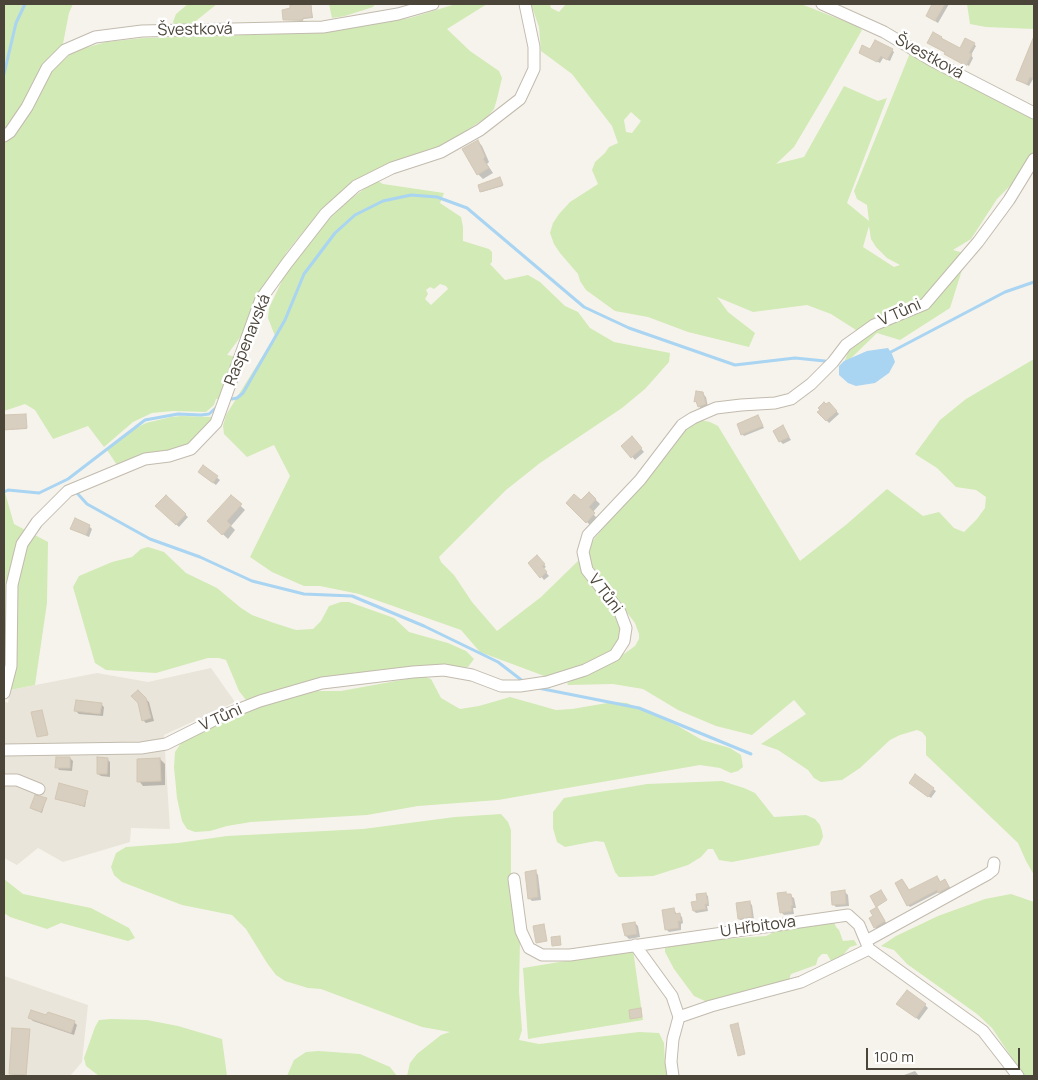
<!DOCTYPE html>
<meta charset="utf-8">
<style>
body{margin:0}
#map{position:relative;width:1038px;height:1080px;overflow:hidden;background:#f6f3ec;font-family:Manrope,sans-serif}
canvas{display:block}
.frame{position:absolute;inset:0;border:5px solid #4b4439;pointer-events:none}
.scale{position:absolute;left:866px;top:1048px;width:154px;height:22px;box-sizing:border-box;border:2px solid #4b4439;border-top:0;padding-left:6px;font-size:15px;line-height:18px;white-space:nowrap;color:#4b4439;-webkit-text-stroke:4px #fff;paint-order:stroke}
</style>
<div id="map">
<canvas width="1038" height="1080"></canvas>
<div class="frame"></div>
<div class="scale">100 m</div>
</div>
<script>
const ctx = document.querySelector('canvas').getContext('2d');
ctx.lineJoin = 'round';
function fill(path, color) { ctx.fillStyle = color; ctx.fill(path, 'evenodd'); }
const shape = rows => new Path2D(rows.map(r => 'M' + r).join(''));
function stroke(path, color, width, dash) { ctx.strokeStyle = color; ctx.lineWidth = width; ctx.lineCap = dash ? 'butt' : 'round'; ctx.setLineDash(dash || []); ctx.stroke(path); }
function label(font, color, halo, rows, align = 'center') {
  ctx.font = font + ' Manrope,sans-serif'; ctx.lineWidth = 5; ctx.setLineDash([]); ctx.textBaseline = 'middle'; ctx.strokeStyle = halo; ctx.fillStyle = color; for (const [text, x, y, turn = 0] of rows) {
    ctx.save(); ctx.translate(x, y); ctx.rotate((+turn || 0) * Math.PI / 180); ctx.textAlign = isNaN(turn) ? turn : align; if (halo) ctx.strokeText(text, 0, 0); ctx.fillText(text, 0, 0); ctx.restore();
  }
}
fill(shape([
 [211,668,235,702,164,735,170,829,131,828,130,842,63,862,38,848,17,865,4,858,4,701,8,703,10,690,97,673,148,682],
 [4,976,88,1005,82,1062,70,1076,4,1076]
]), '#eae5da');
fill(shape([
 [4,4,73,4,69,13,59,64,74,51,106,42,143,38,314,33,410,18,456,4,487,4,447,29,470,51,499,71,502,78,497,99,494,109,487,117,449,142,418,156,334,200,303,232,286,253,259,312,227,355,233,356,233,363,222,399,216,399,214,405,206,412,173,411,152,413,133,422,104,447,88,426,53,439,35,410,25,404,4,411],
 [188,4,217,4,192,24,175,27,173,22,176,14],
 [329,4,375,4,373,7,345,16,332,18],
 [531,4,550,4,551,8,559,12,566,4,801,4,857,26,862,30,826,93,794,147,776,164,804,157,844,86,878,101,887,98,847,203,869,221,867,205,857,199,854,191,910,53,1034,116,1034,152,1016,180,997,199,971,239,953,250,967,254,950,308,900,340,877,333,843,366,856,330,831,314,807,305,753,312,717,297,728,312,755,333,749,347,688,332,648,317,615,311,586,290,580,281,578,274,560,253,554,244,550,233,553,223,559,214,570,202,598,184,592,170,595,162,605,153,609,147,618,143,612,126,572,74,541,51,539,27],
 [631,112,641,121,632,133,626,132,624,120],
 [869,226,871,239,876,247,887,258,900,265,894,267,863,247],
 [967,4,1034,4,1034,29,986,27,970,24],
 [376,180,383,184,444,193,440,203,461,217,463,227,463,241,489,249,492,252,492,262,490,264,505,280,528,275,540,282,565,306,578,312,590,328,614,342,670,353,669,362,645,389,622,408,540,463,506,490,439,557,441,562,454,575,472,602,497,631,541,597,579,560,595,584,611,603,623,633,612,652,587,666,547,677,480,652,461,630,359,594,320,586,304,586,272,572,250,557,290,476,274,445,247,457,224,434,223,426,226,415,275,336,268,318,269,308,291,262,317,231,348,201],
 [440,284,446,286,448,289,431,305,425,299,428,294,426,290,430,287,434,289],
 [1034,359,1034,875,1026,861,1018,843,926,755,926,737,922,732,917,730,900,735,890,740,860,768,842,780,821,782,814,778,808,770,778,750,761,744,806,714,794,700,752,735,716,726,678,710,643,689,613,684,568,685,567,683,617,659,635,646,639,639,639,634,635,623,590,564,588,554,589,547,594,539,660,461,683,430,701,420,710,422,718,426,800,561,847,524,887,489,923,516,939,512,954,528,964,532,977,519,985,508,986,497,976,490,956,487,937,468,915,454,940,420,966,399],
 [182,416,214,417,186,448,117,465,107,450,134,429,146,423,171,417],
 [4,489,14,524,48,542,47,603,35,685,10,690,4,683],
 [148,547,164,552,186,573,217,588,241,608,252,615,274,623,296,630,313,629,321,621,329,606,341,602,349,602,394,618,409,632,448,643,466,651,474,659,468,667,438,666,324,678,246,700,239,691,226,660,219,658,208,658,156,673,106,670,95,663,73,587,79,576,112,562,132,557,141,549],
 [423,676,431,679,441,698,460,709,479,706,510,697,556,710,572,709,613,702,627,703,678,726,702,740,730,748,741,755,743,767,738,771,731,773,720,768,700,765,498,800,418,806,367,815,251,822,227,826,210,831,195,832,187,829,182,821,177,798,174,767,175,752,181,743,198,732,247,710,293,697,316,691,341,691],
 [722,781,744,788,755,793,774,817,806,815,815,819,820,825,822,831,823,837,819,845,732,862,719,860,713,849,708,849,701,857,688,865,653,876,626,877,619,877,615,872,604,842,596,841,565,847,557,842,553,828,553,812,564,798,647,784],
 [501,814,508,822,511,830,511,883,520,939,519,991,522,1030,519,1040,539,1044,639,1032,659,1033,664,1043,665,1063,667,1076,407,1076,410,1063,417,1054,441,1035,450,1032,422,1027,321,989,308,988,285,981,276,975,267,963,246,929,232,915,182,905,122,882,114,875,111,867,116,853,126,847,178,843,227,836,363,829,455,817],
 [4,879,23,894,91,908,129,928,135,938,128,941,61,923,47,929,10,917,4,913],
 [1011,894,1034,902,1034,1076,1024,1076,992,1028,977,1014,907,964,894,950,881,946,896,936,938,916,985,899],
 [833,920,836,927,839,930,843,941,854,940,856,943,857,945,850,947,842,956,831,961,827,954,822,954,818,958,816,965,791,974,789,980,707,1002,694,996,674,969,665,952,665,948,668,947,697,941,766,936,778,930],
 [633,950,643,1020,528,1039,523,968],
 [111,1019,147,1020,178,1026,222,1039,227,1076,99,1076,86,1066,84,1058,95,1027,99,1020],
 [319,1051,360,1054,390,1067,397,1076,287,1076,294,1060,306,1052]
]), '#d2eab5');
fill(shape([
 [888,348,892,354,895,362,889,373,875,383,856,386,848,383,839,375,839,366,844,361,867,351]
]), '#a9d4f2');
fill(shape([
 [308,4,311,5,313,18,303,19,303,21,285,20,292,9,291,6],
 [932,4,949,4,938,23,927,16],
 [934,34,961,50,974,44,976,46,971,55,973,58,969,66,931,45],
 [892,50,894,52,890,61,883,58,880,63,860,53],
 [1029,51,1034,53,1034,79,1033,79,1029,86,1017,80],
 [478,141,482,146,489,162,487,164,493,173,483,179,478,174],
 [501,180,503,186,482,192,481,191],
 [703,394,706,397,708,407,701,409,695,401],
 [829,403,839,414,829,423,819,412],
 [25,415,27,429,4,430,4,417],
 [758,416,764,428,744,436,742,434],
 [783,427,791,440,783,444,780,441],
 [632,438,644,452,635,460,623,446],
 [203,467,220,480,216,485,202,475],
 [589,493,600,504,592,513,598,519,591,526,568,503,581,502],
 [166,497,188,517,179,527,157,506],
 [231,497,245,510,231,526,235,530,228,539,209,521],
 [89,526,92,529,89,537,72,529],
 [540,560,546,567,543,569,549,576,544,580,530,563],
 [138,692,149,702,154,721,146,723,143,720],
 [101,704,104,707,103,716,79,714,76,711],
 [70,758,73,761,72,771,59,770,57,767],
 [107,759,110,762,110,777,101,776,98,774],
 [160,759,165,764,165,785,143,786,139,781],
 [913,785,933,789,936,791,931,798],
 [87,793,85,807,58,799],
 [46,799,42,813,32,809],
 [536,872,538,875,541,900,532,901,529,898],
 [939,879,940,883,945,880,951,889,942,894,939,892,910,907,908,905,902,881,909,891],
 [845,892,848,895,849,906,836,907,833,904],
 [785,893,794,898,796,908,793,908,794,914,784,915,781,912],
 [705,894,708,896,709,906,707,906,708,911,696,913,694,911,698,902],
 [750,903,752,905,754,919,742,921,739,919],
 [674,909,677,915,679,914,682,917,683,923,681,924,681,930,669,932,666,929],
 [877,909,887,924,878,930,875,927,874,917],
 [635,923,638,926,640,937,629,939,626,936],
 [925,1005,928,1008,919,1020,901,1006],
 [30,1018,74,1022,77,1025,74,1035,33,1021],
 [29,1031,26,1076,11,1074,10,1073],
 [915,1071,919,1076,905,1076,904,1075]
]), '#0003');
stroke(shape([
 [4,74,16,23,25,4],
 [889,353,1005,292,1034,282],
 [232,399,237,398,243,393,285,320,304,274,335,233,355,215,383,201,411,195,437,197,467,208,584,307,629,328,735,365,795,358,825,361],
 [4,492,8,490,39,493,68,479,145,420,178,414,201,415,209,414,218,406],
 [77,493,87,504,150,539,200,557,252,581,304,594,352,596,424,626,498,662,524,682],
 [538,688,639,708,751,754]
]), '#a9d4f2', 3);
const building = shape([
 [300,4,311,4,312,17,303,18,303,20,283,20,282,10,290,8,290,5,300,4],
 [932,4,945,4,935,21,926,16,932,4],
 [933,32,942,37,941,38,960,48,965,38,975,43,969,53,972,54,966,66,944,54,945,52,927,43,933,32],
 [1034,36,1034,79,1030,77,1027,84,1016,80,1034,36],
 [875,40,893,49,887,60,881,56,877,62,859,53,862,45,870,49,875,40],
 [478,140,485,157,483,159,489,168,477,175,462,149,478,140],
 [500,177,503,185,480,192,478,185,500,177],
 [696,391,703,392,706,404,698,407,696,401,694,402,696,391],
 [824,402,826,404,829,402,837,411,826,421,817,412,820,410,818,408,824,402],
 [26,414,27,428,4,430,4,415,26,414],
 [758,415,763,426,741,435,737,424,758,415],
 [783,425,789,437,779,442,773,431,783,425],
 [632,436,642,448,631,458,621,446,632,436],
 [203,465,218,476,213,483,198,472,203,465],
 [589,492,596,499,589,507,595,513,586,523,566,503,574,494,581,500,589,492],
 [166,495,186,514,176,525,155,506,166,495],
 [231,495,242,504,227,521,231,525,222,535,207,521,231,495],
 [75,518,90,525,86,535,70,529,75,518],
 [537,555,545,564,542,566,547,572,540,578,528,563,537,555],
 [138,690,146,698,151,718,142,721,138,703,131,696,138,690],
 [76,700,102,703,100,714,74,711,76,700],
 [42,710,48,735,37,737,31,712,42,710],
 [56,757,70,757,70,768,55,768,56,757],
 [97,757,108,758,107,774,97,774,97,757],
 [160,758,161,781,137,782,137,759,160,758],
 [915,774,934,788,928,797,909,783,915,774],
 [59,783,88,791,84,806,55,799,59,783],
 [35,795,47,798,41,812,30,808,35,795],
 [536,870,538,897,528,899,525,872,536,870],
 [937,876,940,882,945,879,949,887,938,893,937,890,907,906,895,883,902,879,909,890,937,876],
 [845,890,846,904,832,905,831,892,845,890],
 [881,890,887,900,876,907,870,896,881,890],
 [786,892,786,894,791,894,793,905,791,906,792,911,780,913,777,893,786,892],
 [706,893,708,904,705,904,706,909,693,911,691,902,697,901,696,894,706,893],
 [750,901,752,917,738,919,736,903,750,901],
 [877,907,885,921,874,928,869,918,873,916,870,911,877,907],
 [674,908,675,914,680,913,681,921,678,921,679,928,665,930,662,910,674,908],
 [635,922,637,934,625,936,622,924,635,922],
 [544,924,547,941,536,943,533,926,544,924],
 [560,936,561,945,552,946,551,937,560,936],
 [907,990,926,1004,916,1018,896,1004,907,990],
 [641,1008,642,1017,630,1019,629,1010,641,1008],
 [31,1010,46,1015,48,1012,75,1021,71,1033,28,1018,31,1010],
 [738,1023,745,1054,738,1056,730,1025,738,1023],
 [12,1028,30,1029,26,1075,9,1074,12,1028]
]);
fill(building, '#d8cfc1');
stroke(building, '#d3c7b4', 1);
const minor = shape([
 [822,4,884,32,931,60,1034,113],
 [4,136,10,132,27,107,47,68,65,50,95,37,142,31,323,27,398,14,433,4],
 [4,693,11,666,12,585,22,544,37,522,68,491,145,459,169,456,191,449,216,423,261,299,287,263,326,213,356,186,392,168,441,152,480,130,520,99,534,69,534,47,525,4],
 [4,750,141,748,166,744,222,716,260,701,322,683,413,672,444,670,472,675,501,686,520,686,547,682,585,670,615,655,624,641,626,628,620,612,587,570,583,552,588,535,640,480,682,425,693,418,716,408,741,405,775,403,791,399,811,384,833,362,846,345,874,325,925,304,978,242,1009,200,1034,159],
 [4,780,17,780,39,789],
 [514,879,521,931,529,948,542,955,570,955,848,915,859,925,869,949,983,1031,1018,1076],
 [866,941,988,874,993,870,994,863],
 [635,945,672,996,679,1017],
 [673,1076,671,1062,673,1039,679,1017,711,1006,801,982,869,949]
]);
stroke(minor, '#c2bbae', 13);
stroke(minor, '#fff', 11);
label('16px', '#4b4439', '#fff', [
 ["Švestková",195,30,-1],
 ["Švestková",929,57,29],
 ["V Tůni",900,313,-24],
 ["Raspenavská",248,340,-68],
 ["V Tůni",605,594,53],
 ["V Tůni",221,718,-24],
 ["U Hřbitova",758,927,-8]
]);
</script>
